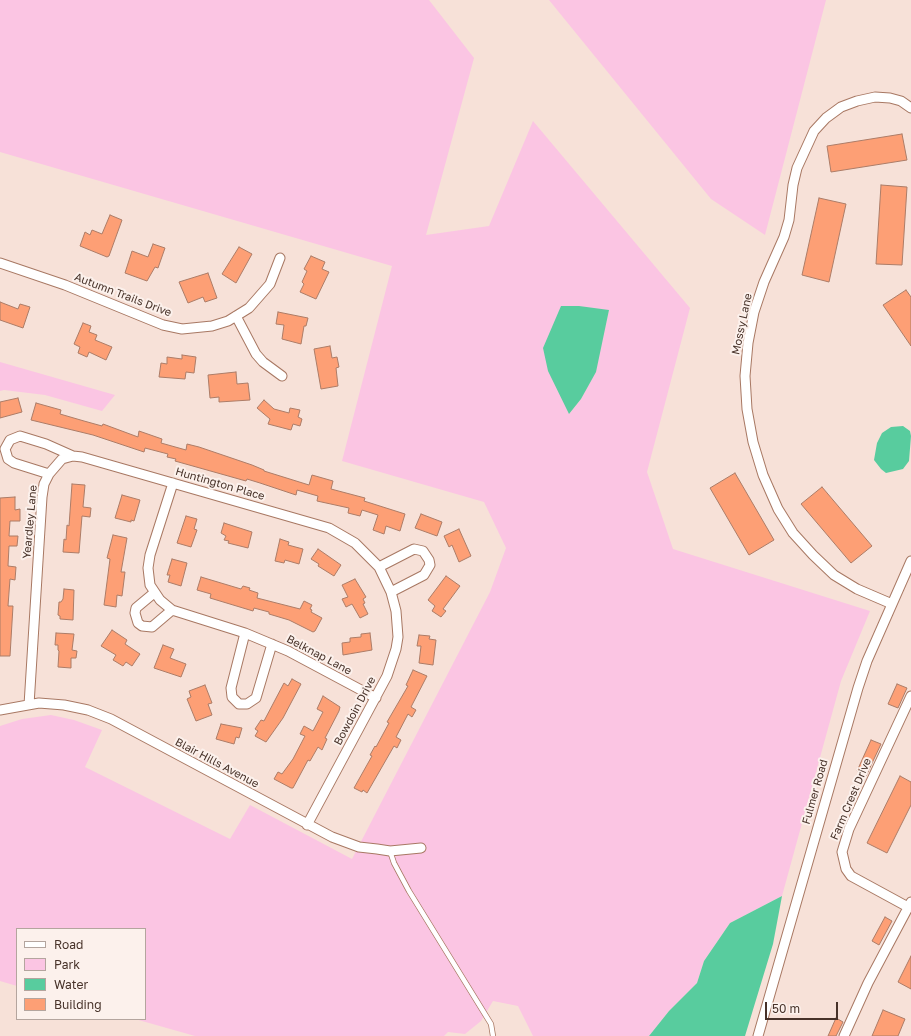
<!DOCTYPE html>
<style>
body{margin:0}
#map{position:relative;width:911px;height:1036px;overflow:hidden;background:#f7e1d8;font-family:"Golos Text",sans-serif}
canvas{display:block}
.legend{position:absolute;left:16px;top:928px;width:130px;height:92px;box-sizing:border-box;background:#fcf1ec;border:1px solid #b4a59e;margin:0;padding:5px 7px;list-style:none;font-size:12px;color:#473229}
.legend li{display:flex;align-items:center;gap:8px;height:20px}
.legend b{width:20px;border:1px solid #b4a59e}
.scale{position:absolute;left:765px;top:1002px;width:73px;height:18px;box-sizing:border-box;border:2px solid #473229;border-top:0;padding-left:5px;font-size:12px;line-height:14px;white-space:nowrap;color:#473229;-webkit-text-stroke:3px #fcf1ec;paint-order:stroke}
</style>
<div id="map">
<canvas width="911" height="1036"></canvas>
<ul class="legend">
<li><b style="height:5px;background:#fff"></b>Road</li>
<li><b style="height:11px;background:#fbc5e3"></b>Park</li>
<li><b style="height:11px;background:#58cc9e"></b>Water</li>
<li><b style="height:11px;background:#fd9f75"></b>Building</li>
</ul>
<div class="scale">50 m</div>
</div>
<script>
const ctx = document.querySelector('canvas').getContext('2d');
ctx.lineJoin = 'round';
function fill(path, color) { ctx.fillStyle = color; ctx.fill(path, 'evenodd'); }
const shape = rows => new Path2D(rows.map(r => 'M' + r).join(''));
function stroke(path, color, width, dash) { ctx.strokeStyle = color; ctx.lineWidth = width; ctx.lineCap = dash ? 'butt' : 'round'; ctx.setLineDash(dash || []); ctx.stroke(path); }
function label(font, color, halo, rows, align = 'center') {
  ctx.font = font + ' "Golos Text",sans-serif'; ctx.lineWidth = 4; ctx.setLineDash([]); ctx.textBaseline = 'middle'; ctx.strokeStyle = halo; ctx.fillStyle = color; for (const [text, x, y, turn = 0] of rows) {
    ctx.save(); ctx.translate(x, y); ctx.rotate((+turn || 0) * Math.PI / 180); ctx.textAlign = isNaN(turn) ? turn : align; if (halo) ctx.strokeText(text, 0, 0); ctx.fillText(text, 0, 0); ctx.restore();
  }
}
fill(shape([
 [0,0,429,0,474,58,426,235,489,226,533,121,690,308,647,472,673,549,870,611,841,681,782,896,730,923,704,961,697,983,669,1011,649,1036,533,1036,518,1006,493,1001,481,1021,465,1034,448,1032,444,1036,195,1036,135,1019,145,1019,145,929,17,929,17,986,0,981,0,726,22,719,51,715,74,720,102,730,85,767,230,839,250,805,352,859,490,592,506,548,484,502,342,461,392,266,0,152],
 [609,310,595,372,581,399,569,414],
 [549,0,826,0,765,235,711,199],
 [0,362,115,395,102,411,45,395,4,390,0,391]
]), '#fbc5e3');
fill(shape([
 [561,306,579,306,609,310,596,372,581,399,569,414,548,371,543,348],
 [903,426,910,431,911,436,909,461,903,469,886,473,881,469,874,460,877,443,882,433,891,427],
 [782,896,773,944,745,1036,649,1036,669,1011,697,983,704,961,730,923]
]), '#58cc9e');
const building = shape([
 [902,134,907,160,831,172,827,146,902,134],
 [881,185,907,187,902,265,876,264,881,185],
 [819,198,846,204,829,282,802,275,819,198],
 [110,215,122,220,109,256,107,257,80,246,85,232,90,235,92,230,102,234,110,215],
 [153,244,165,248,158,268,155,267,147,281,125,273,132,251,148,257,153,244],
 [239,247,252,254,236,283,222,274,239,247],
 [311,256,325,262,322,269,329,272,316,299,300,292,304,284,302,282,307,271,304,269,311,256],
 [208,273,217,298,205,302,203,297,188,303,179,282,208,273],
 [906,290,911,297,911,346,883,305,906,290],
 [0,302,18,309,20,304,30,307,23,328,0,320,0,302],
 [278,312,308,318,306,326,304,326,301,344,282,339,284,325,276,324,278,312],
 [83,323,91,326,89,332,97,335,95,340,112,347,106,360,89,352,87,357,78,353,80,347,74,344,83,323],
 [330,346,332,358,337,357,339,367,336,368,338,386,321,389,314,349,330,346],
 [182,355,196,357,194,373,186,372,185,379,159,377,161,363,167,364,167,357,182,359,182,355],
 [236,372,237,384,248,383,250,400,219,402,219,397,210,398,208,375,236,372],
 [18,398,22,412,0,418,0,402,18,398],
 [264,400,274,409,289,413,290,408,300,410,298,417,302,419,300,426,293,424,291,430,268,424,270,419,257,408,264,400],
 [36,403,61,410,60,414,84,421,102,426,103,424,138,437,139,431,162,439,161,443,186,450,187,444,199,447,252,465,264,470,264,471,309,485,312,475,333,481,331,489,365,498,364,501,405,514,400,531,386,526,384,534,373,530,378,515,362,510,360,516,348,513,349,508,317,501,318,496,297,490,296,495,260,483,247,479,246,481,175,461,176,459,167,457,168,454,145,448,144,452,93,435,31,420,36,403],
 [735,473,774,540,749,555,710,488,735,473],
 [72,484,85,485,83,507,91,508,90,517,82,516,79,553,63,552,64,539,66,540,67,525,69,526,72,484],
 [822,487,872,546,851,563,801,504,822,487],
 [122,495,140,500,134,521,131,520,131,522,115,518,122,495],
 [15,497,15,510,20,509,20,521,10,521,9,536,18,536,17,546,9,546,8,566,16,567,15,580,10,579,8,606,13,606,10,656,0,656,0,498,15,497],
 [421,514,442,522,437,536,415,528,421,514],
 [186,516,197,519,194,529,197,530,191,547,177,543,186,516],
 [224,523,252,532,248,548,228,543,229,541,224,540,226,536,221,533,224,523],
 [459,529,471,556,459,562,452,545,449,547,444,536,459,529],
 [113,535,127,538,121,572,125,572,122,596,117,595,116,607,104,605,110,559,107,558,113,535],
 [280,539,289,542,288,545,303,549,299,564,285,560,284,563,275,561,280,539],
 [318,549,341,565,334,576,318,566,319,564,311,559,318,549],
 [172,559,187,563,181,586,168,582,170,575,167,575,172,559],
 [446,576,460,586,443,609,446,611,441,617,432,611,435,606,428,600,446,576],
 [201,577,241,589,243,586,250,588,249,590,258,593,257,598,300,609,304,601,312,605,310,609,312,610,311,612,322,618,315,631,313,632,289,620,269,614,269,612,254,608,253,611,210,598,211,594,197,590,201,577],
 [355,579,366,597,363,599,365,603,363,604,368,614,360,618,352,604,346,607,342,599,348,597,342,585,355,579],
 [64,589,74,590,73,620,60,619,60,616,58,615,59,602,61,602,63,599,64,589],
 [112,630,127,640,125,644,140,654,132,666,126,662,123,666,113,660,116,655,101,646,112,630],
 [56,633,74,634,72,650,77,651,76,658,71,658,71,668,58,667,59,651,58,650,58,645,55,645,56,633],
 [370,633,372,650,343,655,342,643,350,642,350,638,361,637,361,634,370,633],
 [419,635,430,636,429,639,436,640,433,665,419,663,421,646,417,646,419,635],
 [163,645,174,649,170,658,186,664,181,677,154,668,163,645],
 [413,670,427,676,411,707,416,710,412,717,408,714,396,737,401,740,397,748,394,746,367,793,363,790,362,792,354,788,372,756,370,755,375,746,376,747,389,723,387,722,408,686,406,685,413,670],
 [292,679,301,684,283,718,266,742,255,736,258,731,255,729,261,720,264,721,284,683,288,686,292,679],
 [897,684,907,688,898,708,888,704,897,684],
 [205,685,212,703,208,704,212,715,196,721,187,699,191,697,189,691,205,685],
 [323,696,340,707,339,711,325,738,327,739,322,750,318,747,310,761,308,760,293,788,291,788,274,779,278,772,282,774,293,759,305,736,300,734,304,726,313,731,323,712,317,709,323,696],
 [221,724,242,728,239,738,236,737,234,744,216,739,221,724],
 [871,740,881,744,866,776,857,771,871,740],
 [900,776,911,782,911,805,887,853,867,843,900,776],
 [885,917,892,921,879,945,872,941,885,917],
 [911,956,911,989,898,982,911,956],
 [883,1010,905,1019,898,1036,872,1036,883,1010],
 [836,1018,843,1022,836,1036,828,1036,836,1018]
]);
fill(building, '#fd9f75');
stroke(building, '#ac7c67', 1);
const service = shape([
 [390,851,394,863,409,891,491,1024,493,1036]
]);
const minor = shape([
 [0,263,65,285,163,325,182,329,212,326,228,321,249,308,270,284,280,258],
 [236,316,256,354,263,362,282,376],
 [49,474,14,463,8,459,5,449,10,440,20,436,46,444,73,456],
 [173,483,150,555,148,568,150,585,160,600,172,610,245,633,288,651,376,698],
 [379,567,414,549,423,551,429,560,430,565,424,575,391,592],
 [154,593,136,608,135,613,138,623,142,626,152,627,172,610],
 [892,604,857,589,834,575,813,555,793,533,778,509,763,475,753,442,747,409,745,376,748,343,754,312,764,282,784,237,789,220,793,185,797,168,814,131,826,118,841,107,857,101,875,97,890,98,901,101,911,108],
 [245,633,231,688,232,697,239,704,247,704,256,698,272,644],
 [29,705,42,497,44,484,49,474,62,459,73,456,82,457,329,528,355,543,379,567,391,592,396,611,398,637,396,649,387,676,307,825],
 [0,710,39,703,64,705,88,710,111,719,332,837,359,847,377,849,390,851,421,848],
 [908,907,851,876,846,869,842,852,849,829,911,696],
 [758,1036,858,688,867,661,911,561],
 [844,1036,868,983,911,902]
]);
stroke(service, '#a87863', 6);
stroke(minor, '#a87863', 11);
stroke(service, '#fff', 4.5);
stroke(minor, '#fff', 9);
label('11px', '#473229', '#fcf1ec', [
 ["Autumn Trails Drive",123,295,21],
 ["Mossy Lane",742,324,-78],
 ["Huntington Place",220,484,16],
 ["Yeardley Lane",30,522,-85],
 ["Belknap Lane",319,655,28],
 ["Bowdoin Drive",355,711,-62],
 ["Blair Hills Avenue",217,763,28],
 ["Fulmer Road",815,792,-74],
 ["Farm Crest Drive",851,799,-67]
]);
</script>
